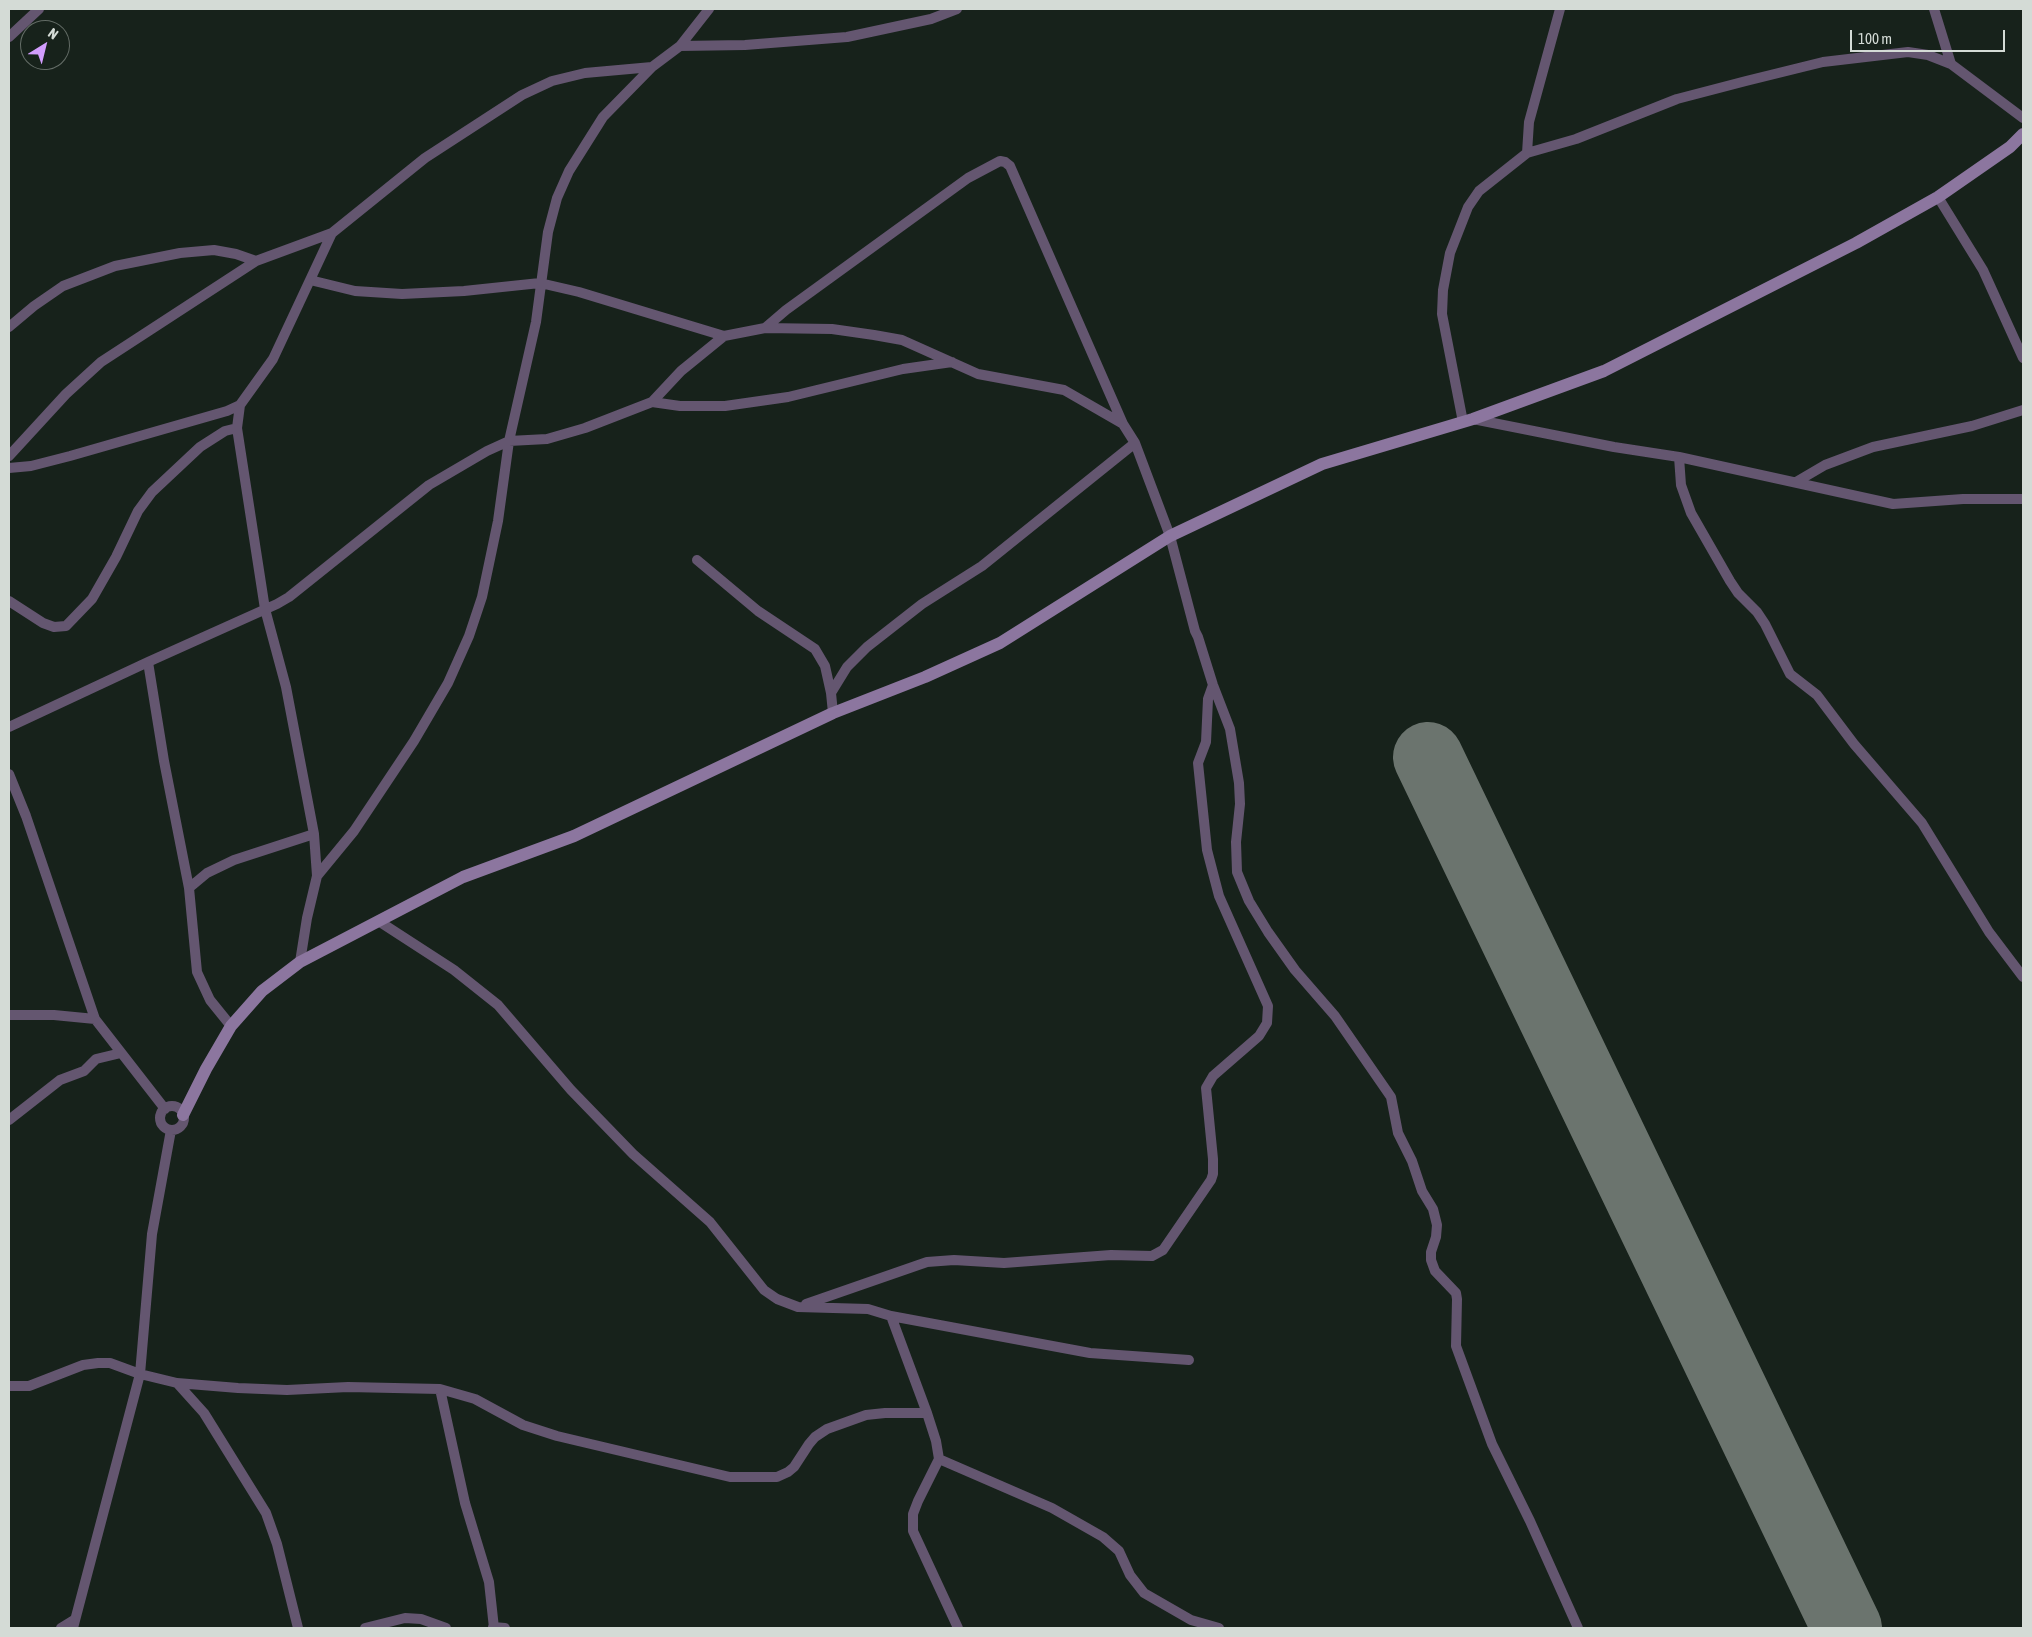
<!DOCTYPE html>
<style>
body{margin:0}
#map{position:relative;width:2032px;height:1637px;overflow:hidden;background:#17221b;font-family:"Asap Condensed",sans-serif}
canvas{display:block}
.frame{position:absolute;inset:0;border:10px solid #d4dbd6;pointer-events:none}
.north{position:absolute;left:20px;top:20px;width:50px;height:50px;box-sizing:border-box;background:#17221b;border:1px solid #636c66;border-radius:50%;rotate:36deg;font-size:14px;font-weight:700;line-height:20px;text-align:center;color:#d4dbd6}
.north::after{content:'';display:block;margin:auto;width:18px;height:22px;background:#d29dfd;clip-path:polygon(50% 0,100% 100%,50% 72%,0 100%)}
.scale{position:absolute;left:1850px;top:30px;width:155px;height:22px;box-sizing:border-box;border:2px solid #d4dbd6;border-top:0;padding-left:6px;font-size:15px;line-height:18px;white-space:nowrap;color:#d4dbd6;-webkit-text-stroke:4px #17221b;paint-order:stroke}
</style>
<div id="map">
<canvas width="2032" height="1637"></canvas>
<div class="frame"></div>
<div class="north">N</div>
<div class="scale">100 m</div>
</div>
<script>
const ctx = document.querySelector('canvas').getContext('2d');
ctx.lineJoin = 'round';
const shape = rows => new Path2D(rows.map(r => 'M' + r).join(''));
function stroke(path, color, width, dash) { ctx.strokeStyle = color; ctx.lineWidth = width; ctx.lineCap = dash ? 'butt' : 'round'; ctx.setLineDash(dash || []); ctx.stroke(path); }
stroke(shape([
 [1428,757,1847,1628]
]), '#6b746e', 70);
stroke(shape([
 [1560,9,1529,122,1527,153,1576,139,1677,99,1746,81,1823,62,1908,52,1928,55,1951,64,2023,118],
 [1934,9,1951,64],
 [9,37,39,9],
 [680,46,709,9],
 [1938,197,1983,270,2023,358],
 [310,280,355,291,402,294,464,291,540,283,579,292,724,336,765,328,832,329,874,335,902,340,978,374,1064,390,1123,424],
 [9,327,34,306,63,286,115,266,180,253,214,250,236,254,256,261,332,233,425,158,522,95,552,81,585,73,652,67,680,46,745,45,847,37,931,19,957,9],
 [765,328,786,310,968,178,1000,161,1005,162,1010,166,1123,424,1135,443,1170,536,1195,631,1198,637,1213,685,1230,729,1239,783,1240,804,1236,842,1237,872,1249,901,1268,932,1295,970,1335,1016,1391,1097,1398,1133,1412,1161,1422,1191,1433,1209,1437,1225,1436,1237,1431,1252,1431,1260,1435,1271,1456,1293,1457,1299,1456,1346,1492,1444,1530,1521,1578,1628],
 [652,402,680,406,725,406,788,397,903,369,952,362],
 [1473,419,1614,447,1679,457,1893,504,1963,499,2023,499],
 [1463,422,1442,314,1443,290,1450,253,1468,207,1479,191,1527,153],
 [9,456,66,394,101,362,256,261],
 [1679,457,1681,485,1691,513,1730,581,1738,593,1757,612,1765,624,1790,674,1817,695,1854,744,1922,823,1989,932,2023,977],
 [9,468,31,466,70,456,227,411,240,405],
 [1796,482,1825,465,1873,447,1972,426,2023,410],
 [697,560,758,611,815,649,825,666,831,693,833,713],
 [9,601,43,623,54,627,66,626,92,599,116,557,138,511,152,492,200,447,225,431,237,428],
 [148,662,164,761,189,888,197,972,210,1000,231,1026],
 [831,693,847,667,867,647,922,604,982,566,1135,443],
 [9,727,148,662,277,604,289,597,429,485,487,451,509,441,547,439,585,428,652,402,681,371,724,336],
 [9,774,26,816,95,1019,165,1109],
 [317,876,314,834,286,687,265,609,237,428,240,405,273,359,332,233],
 [189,888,207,873,234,860,314,834],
 [380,922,454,970,498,1005,571,1090,633,1154,710,1222,764,1290,777,1299,798,1307,868,1309,891,1316,927,1413,936,1441,939,1459,918,1501,913,1514,913,1531,958,1628],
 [300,962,307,918,317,876,354,831,414,741,448,683,469,636,482,597,498,521,509,441,536,322,548,232,557,198,569,171,603,117,652,67],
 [9,1015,54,1015,95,1019],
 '160 1118a12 12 0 1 1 24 0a12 12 0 1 1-24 0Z',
 [9,1120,60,1080,84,1071,96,1059,121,1053],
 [806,1304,927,1262,954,1260,1004,1263,1111,1255,1152,1256,1163,1250,1211,1180,1213,1174,1213,1159,1206,1088,1213,1076,1259,1036,1267,1023,1268,1006,1219,896,1207,850,1198,763,1206,742,1208,699,1213,685],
 [891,1316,1090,1353,1189,1360],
 [177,1383,238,1388,287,1390,348,1387,440,1389,475,1399,523,1425,557,1436,730,1477,777,1477,788,1472,794,1467,809,1444,815,1437,827,1429,866,1415,885,1413,927,1413],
 [9,1386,29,1386,83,1365,98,1363,110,1363,140,1374,177,1383,204,1413,266,1513,277,1544,298,1628],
 [440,1389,465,1503,489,1582,494,1628],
 [939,1459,1052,1508,1103,1537,1119,1551,1130,1575,1144,1593,1191,1620,1219,1628],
 [493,1627,505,1628],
 [61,1628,74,1620],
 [73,1628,140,1374,152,1234,171,1130],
 [365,1628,405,1618,421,1619,446,1628]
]), '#645670', 10);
stroke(shape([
 [183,1115,206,1069,231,1026,262,991,300,962,463,877,574,836,833,713,925,677,1000,643,1170,536,1322,464,1473,419,1604,371,1856,243,1938,197,2010,147,2023,134]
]), '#8c769f', 12);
</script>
